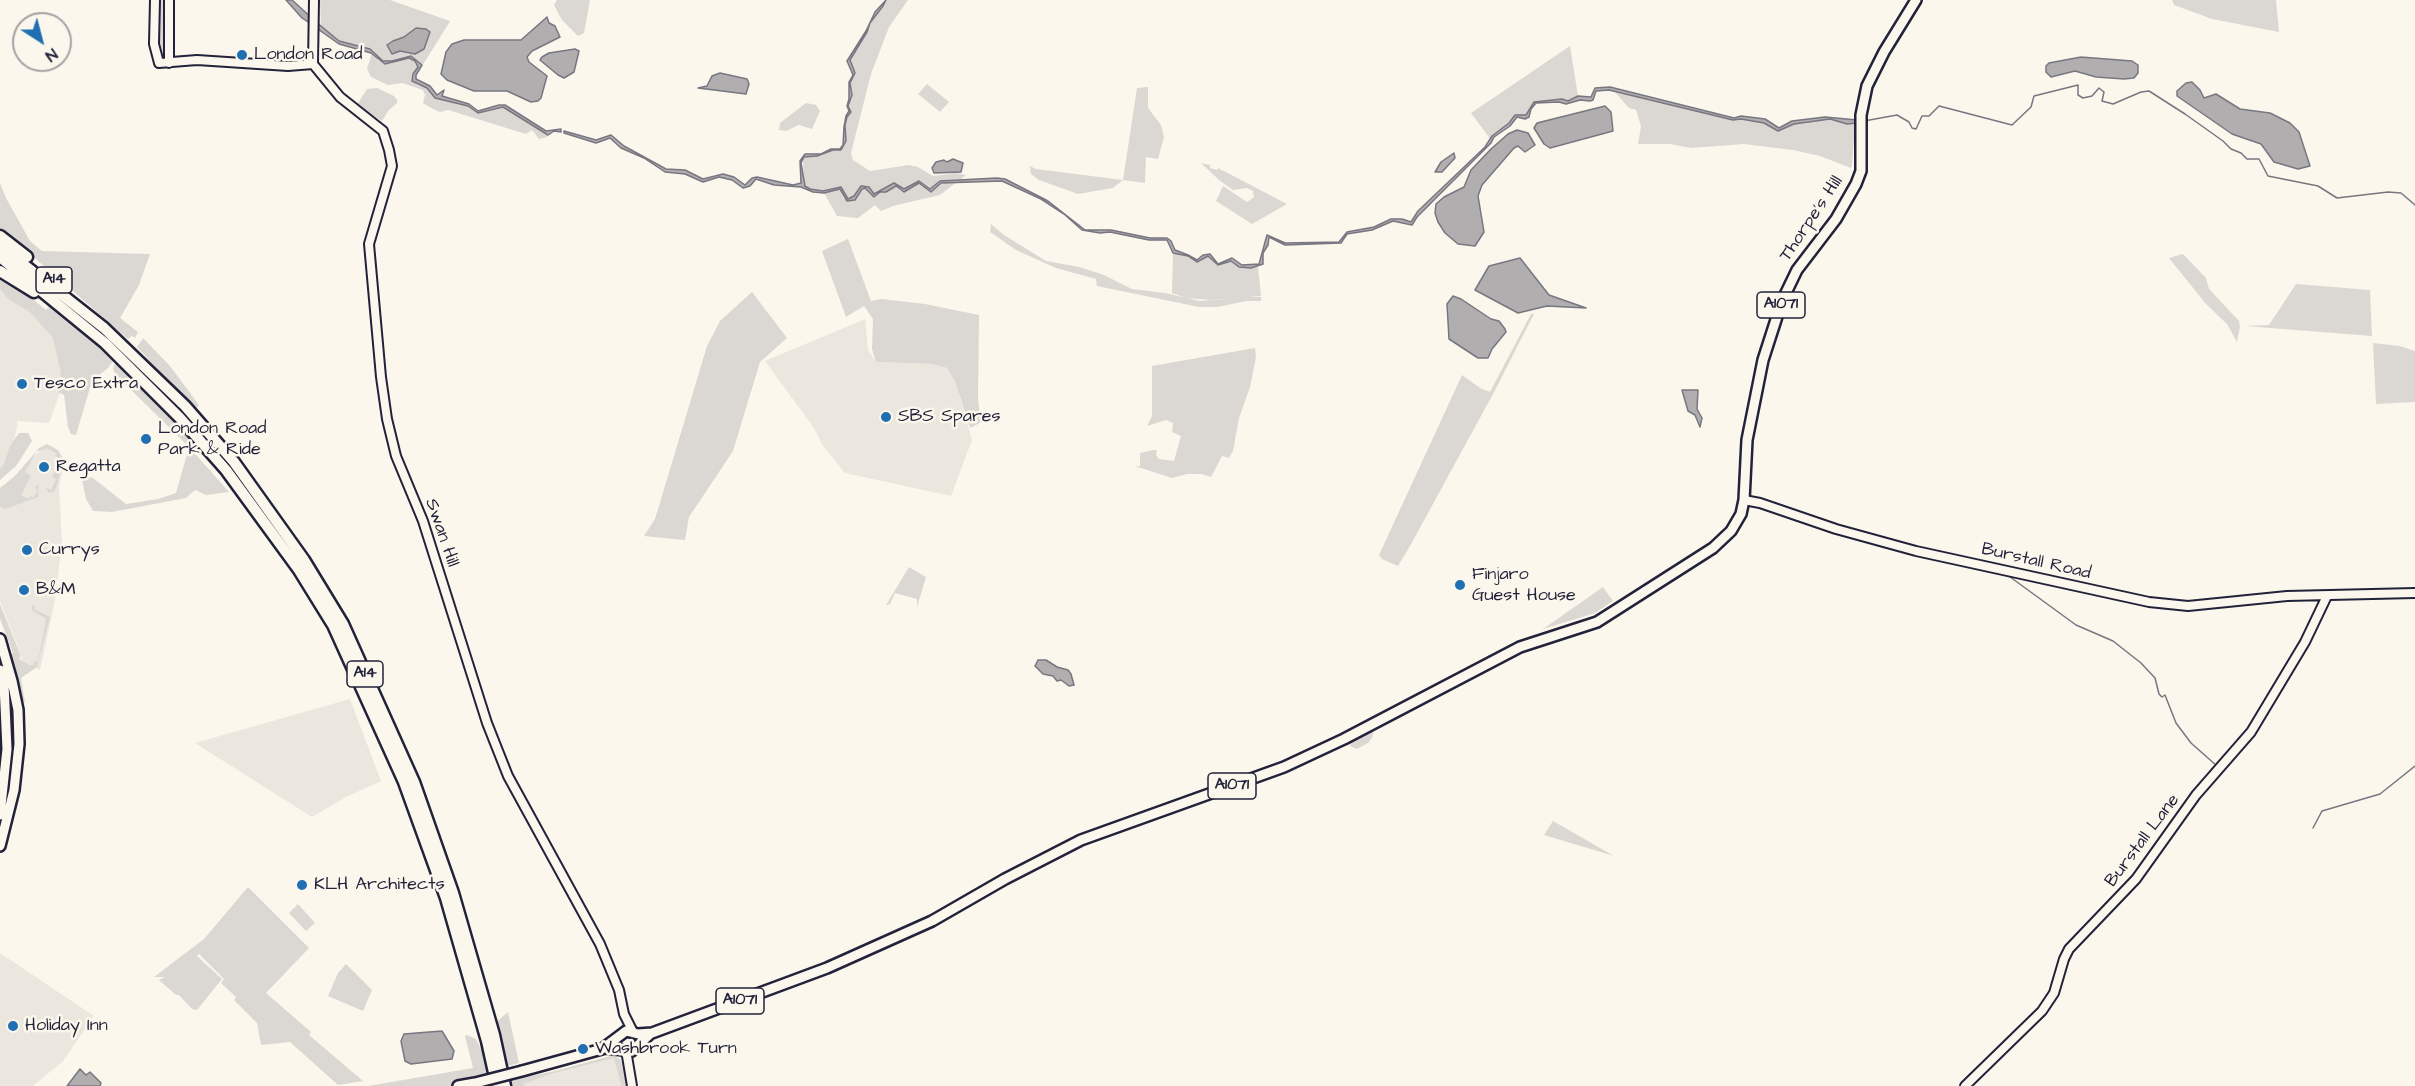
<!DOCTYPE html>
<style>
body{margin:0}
#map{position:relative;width:2415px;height:1086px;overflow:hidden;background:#fbf7ec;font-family:"Architects Daughter",sans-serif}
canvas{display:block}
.north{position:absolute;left:12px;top:12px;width:60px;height:60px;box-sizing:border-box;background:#fbf7ec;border:2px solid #a4a2a5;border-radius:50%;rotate:144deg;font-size:16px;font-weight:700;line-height:24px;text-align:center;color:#22223b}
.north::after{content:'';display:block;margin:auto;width:21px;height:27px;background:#1f6fb2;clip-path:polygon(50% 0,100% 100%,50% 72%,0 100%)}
</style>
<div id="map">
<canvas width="2415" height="1086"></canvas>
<div class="north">N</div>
</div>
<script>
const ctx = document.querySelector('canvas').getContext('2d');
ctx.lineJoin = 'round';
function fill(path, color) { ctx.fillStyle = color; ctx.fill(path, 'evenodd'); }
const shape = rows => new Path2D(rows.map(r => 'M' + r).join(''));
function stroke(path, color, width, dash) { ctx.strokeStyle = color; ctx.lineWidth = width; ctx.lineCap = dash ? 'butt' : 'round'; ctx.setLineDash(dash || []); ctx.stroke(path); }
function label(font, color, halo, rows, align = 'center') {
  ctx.font = font + ' "Architects Daughter",sans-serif'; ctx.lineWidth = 5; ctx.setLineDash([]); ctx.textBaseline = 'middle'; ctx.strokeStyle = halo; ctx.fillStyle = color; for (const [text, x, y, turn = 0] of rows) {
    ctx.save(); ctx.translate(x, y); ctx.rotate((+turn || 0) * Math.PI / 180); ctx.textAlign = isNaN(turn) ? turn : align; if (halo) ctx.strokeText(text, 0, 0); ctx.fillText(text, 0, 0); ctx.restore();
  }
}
fill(shape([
 [0,288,37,316,53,334,70,366,49,423,18,421,10,461,0,474],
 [865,319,868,350,876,362,932,364,947,368,955,380,972,440,951,496,845,473,823,446,814,428,765,361],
 [46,445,58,452,64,466,59,485,62,543,55,600,40,670,20,661,22,657,0,601,0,490],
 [350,699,381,781,346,797,312,817,195,743],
 [0,953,94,1016,63,1061,33,1086,0,1086],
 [614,1057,621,1086,524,1086,524,1084,551,1074]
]), '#ebe7df');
fill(shape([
 [159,0,163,0,163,57,157,47],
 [320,0,390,0,450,21,449,23,422,66,410,56,392,61,384,61,368,48,339,41,321,26],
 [557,0,590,0,584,33,578,36,562,20,554,5],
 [887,0,908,0,889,27,871,74,851,153,853,160,870,171,909,165,918,167,933,176,956,173,966,175,961,179,940,181,930,189,919,181,904,189,894,183,874,194,871,188,859,187,854,196,848,199,841,187,823,191,810,189,804,185,803,159,807,156,817,156,833,150,841,150,846,141,845,125,847,117,851,112,848,106,852,95,850,83,855,73,850,60,877,12],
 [2172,0,2276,0,2279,32,2212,19,2174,5],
 [1570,46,1578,96,1568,101,1562,99,1534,102,1526,115,1515,115,1509,123,1492,136,1491,140,1471,113],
 [372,53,379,61,389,64,409,58,415,61,418,67,413,74,417,85,427,88,435,98,468,106,476,112,481,113,503,107,533,124,548,135,547,137,539,139,532,130,526,134,448,110,440,112,433,109,423,103,425,95,423,90,402,83,388,85,371,77,367,69],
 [927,84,949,102,940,112,918,94],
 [1148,87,1148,108,1161,125,1164,137,1158,159,1146,157,1145,183,1123,180,1113,188,1078,194,1039,180,1031,174,1030,166,1036,169,1123,180,1137,88],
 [377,88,394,96,397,100,397,103,388,111,382,121,357,105,367,89],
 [1613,90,1733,120,1741,119,1764,123,1778,131,1794,124,1826,119,1848,124,1855,124,1852,165,1851,168,1820,156,1793,150,1744,144,1691,148,1670,144,1638,144,1641,126,1636,110,1629,108],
 [806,103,816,105,820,111,812,129,799,125,786,131,779,130,780,123],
 [1201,163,1210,165,1210,168,1217,170,1218,168,1287,204,1252,224,1216,201,1223,186,1247,202,1254,197,1253,191,1247,188,1233,190,1219,180],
 [957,182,940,195,893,206,881,211,875,205,858,218,837,216,824,193,840,189,844,199,856,198,862,188,865,188,868,189,871,195,877,195,880,192,886,192,895,186,901,191,911,189,919,183,931,192,940,183],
 [0,183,6,198,30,241,42,251,150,254,139,285,120,318,138,332,135,338,132,336,128,339,0,228],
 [991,224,1004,235,1046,261,1079,267,1104,275,1132,289,1165,293,1200,301,1249,297,1261,297,1261,301,1246,301,1218,307,1199,307,1097,286,1096,279,1056,268,1016,250,990,232],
 [848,239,871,301,881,299,925,304,979,315,978,398,979,409,984,419,978,424,970,428,955,381,947,368,932,364,876,362,872,349,873,319,864,306,846,317,822,251],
 [1173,253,1188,256,1197,262,1208,256,1217,265,1231,261,1239,267,1258,267,1261,296,1211,300,1186,298,1172,293],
 [2183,254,2206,278,2209,289,2239,321,2240,327,2237,342,2227,324,2206,304,2169,258],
 [0,280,35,301,46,310,50,306,112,356,110,358,113,361,108,368,92,381,76,435,71,434,68,427,64,395,58,392,61,373,53,338,30,312,8,299,0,289],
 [2296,284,2370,290,2372,336,2245,326,2269,325],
 [752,292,787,338,760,362,733,451,689,517,685,540,644,536,655,519,707,346,720,321],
 [1531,314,1534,314,1493,394,1410,546,1398,566,1382,559,1379,555,1462,375,1480,388,1490,392],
 [143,338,170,366,199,405,195,410,137,347],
 [2373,343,2400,346,2415,351,2415,402,2376,404],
 [1255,348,1256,357,1250,387,1239,418,1233,451,1229,458,1222,456,1211,477,1202,474,1187,474,1172,478,1135,466,1140,466,1140,453,1153,450,1157,450,1156,455,1159,459,1174,461,1181,436,1172,432,1173,423,1166,420,1147,426,1152,416,1152,366],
 [115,363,118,366,121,364,196,442,190,448,229,492,206,495,195,490,186,498,112,512,93,511,86,499,81,474,93,478,126,504,158,499,176,493,189,447,115,374,113,369],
 [19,433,28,433,32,441,16,466,0,480,0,469,4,464,10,446],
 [47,444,58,450,64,460,55,491,49,493,46,487,51,490,54,484,56,479,52,477,61,459,55,456,56,453,46,448,45,450,37,451,25,472,31,476,21,495,28,499,30,496,34,497,38,490,35,488,39,484,38,497,5,509,0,506,0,488,15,476,39,448],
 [909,567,926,577,917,607,917,599,895,593,890,604,886,605],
 [1603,587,1613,601,1595,613,1543,629],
 [0,604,21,656,19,659,30,665,33,665,34,661,38,662,46,619,32,610,32,605,35,606,34,609,50,617,37,667,21,678,25,703,20,699,11,655,13,653,0,619],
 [1374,728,1372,738,1368,743,1357,749,1350,746,1352,739],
 [1553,821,1614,856,1544,835],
 [248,887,309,948,266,993,311,1032,309,1035,363,1081,338,1085,290,1042,261,1045,257,1023,234,1000,236,997,221,983,224,979,199,954,197,956,222,979,197,1010,192,1009,179,995,176,995,159,980,165,977,154,977,204,939],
 [298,904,315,923,306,931,289,913],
 [346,964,372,990,363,1011,328,996,338,973],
 [508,1012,519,1063,504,1067,494,1024],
 [467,1035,476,1039,484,1055,489,1074,477,1077,475,1083,458,1086,368,1086,473,1068,465,1036],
 [614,1055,621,1060,627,1086,621,1086,614,1058,551,1074,524,1084,524,1086,509,1086,508,1080,551,1072]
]), '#dbd8d3');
const water = shape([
 [286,0,292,0,314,20,314,26,302,18,286,0],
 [886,0,883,6,870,23,867,32,850,60,855,73,850,83,852,95,848,106,851,112,847,117,845,125,846,141,841,150,833,150,817,156,804,157,801,163,805,186,810,189,823,191,841,187,848,199,854,196,861,186,869,187,874,194,894,183,904,189,919,181,930,189,940,181,997,178,1005,179,1048,201,1085,230,1111,230,1150,238,1167,238,1171,241,1175,250,1188,255,1197,260,1203,255,1210,254,1218,264,1232,258,1242,265,1259,264,1267,235,1285,243,1339,242,1347,232,1374,227,1391,219,1402,219,1411,222,1418,211,1485,147,1492,136,1509,123,1515,115,1526,115,1534,102,1562,99,1568,101,1578,96,1591,97,1595,88,1610,87,1734,118,1741,116,1765,119,1779,128,1792,121,1825,117,1857,120,1857,123,1847,124,1830,119,1794,124,1778,131,1764,123,1741,119,1733,120,1609,90,1596,91,1593,100,1590,101,1580,100,1566,104,1559,102,1536,103,1531,109,1529,117,1525,119,1517,117,1510,126,1494,137,1491,143,1417,217,1412,225,1393,221,1372,230,1347,234,1341,243,1285,245,1269,237,1268,245,1263,253,1263,264,1251,268,1239,267,1231,261,1218,265,1208,256,1197,262,1188,256,1173,253,1167,240,1149,240,1110,232,1100,233,1082,230,1064,214,1041,199,1002,181,941,183,931,192,919,183,904,192,896,186,886,192,880,192,874,197,865,188,862,189,855,200,847,201,840,189,824,193,813,192,801,187,774,185,756,179,750,186,743,188,732,180,719,177,703,182,685,174,665,172,644,158,621,148,610,138,596,143,564,133,564,131,596,140,611,135,624,146,666,169,685,170,703,179,723,174,734,177,745,185,752,178,757,177,793,185,801,183,800,161,805,154,821,154,831,149,840,149,843,145,844,127,846,116,849,111,847,106,849,99,849,82,853,75,847,61,866,31,875,12,886,0],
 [547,17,549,23,555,26,560,37,532,51,527,57,529,62,547,76,541,98,538,101,531,102,507,91,474,91,447,80,441,74,446,52,452,44,464,40,521,40,547,17],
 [315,21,339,41,370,49,383,61,392,61,411,56,422,65,416,75,416,79,430,86,437,95,444,90,442,96,469,104,478,111,499,105,505,105,546,131,561,129,561,132,554,131,548,135,503,107,478,113,468,106,435,98,427,88,412,81,413,74,418,67,415,61,409,58,385,64,371,53,339,44,315,27,315,21],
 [416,28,426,29,430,32,424,49,415,54,400,51,392,54,387,45,393,41,404,37,416,28],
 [575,49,579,51,574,72,564,78,558,75,540,60,542,57,549,53,575,49],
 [2081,57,2132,61,2138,65,2138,73,2134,78,2124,79,2096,77,2075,71,2051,77,2046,72,2046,66,2049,63,2081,57],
 [720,73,747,79,749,84,746,94,698,88,707,86,712,76,720,73],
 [2192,82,2200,90,2204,98,2216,94,2240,109,2270,113,2290,123,2299,132,2310,166,2298,169,2274,162,2261,144,2232,134,2177,96,2177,91,2186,83,2192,82],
 [1605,106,1611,112,1613,131,1550,148,1544,144,1534,128,1537,123,1605,106],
 [1517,130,1528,133,1535,145,1525,152,1518,146,1514,148,1482,185,1478,196,1484,232,1475,246,1458,244,1445,233,1438,222,1435,213,1436,204,1444,197,1464,187,1471,170,1491,149,1508,134,1517,130],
 [1454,153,1455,158,1442,172,1435,172,1441,162,1454,153],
 [953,159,963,163,961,172,934,173,932,168,936,162,944,160,947,162,953,159],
 [1520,258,1549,295,1586,308,1547,306,1518,313,1475,290,1489,266,1520,258],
 [1453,296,1461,299,1491,319,1499,321,1505,329,1506,332,1492,349,1488,358,1478,358,1449,339,1447,304,1453,296],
 [1682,390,1698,390,1697,409,1702,418,1700,427,1695,415,1688,411,1682,390],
 [1038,660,1046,660,1057,667,1068,670,1071,674,1074,685,1069,686,1061,680,1057,681,1053,676,1043,674,1035,666,1038,660],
 [442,1031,454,1051,452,1059,411,1064,405,1061,401,1041,404,1034,442,1031],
 [80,1069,86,1075,90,1072,101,1083,100,1086,67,1086,80,1069]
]);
fill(water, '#b1aeb0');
stroke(water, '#787681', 1.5);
stroke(shape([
 [1864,121,1897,115,1909,122,1912,128,1916,129,1922,116,1929,116,1939,106,2012,125,2031,107,2034,96,2078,85,2078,95,2083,98,2092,96,2099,88,2104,92,2102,101,2113,104,2141,92,2149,91,2185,114,2223,141,2231,149,2241,153,2247,159,2259,159,2268,176,2318,186,2337,198,2388,192,2401,193,2415,205],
 [2006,574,2076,625,2113,641,2141,663,2155,678,2159,694,2162,697,2165,695,2176,723,2191,743,2217,766],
 [2313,828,2322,811,2380,794,2415,766]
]), '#787681', 1.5);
const secondary = shape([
 [155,0,154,44,159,63,197,60,288,66,313,64],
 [169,0,169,63],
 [313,64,340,97,383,131,389,150,392,166,369,244,381,377,387,419,396,456,423,521,487,723,508,776,600,944,619,990,624,1014,633,1032],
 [313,64,314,0],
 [1744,500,1760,503,1836,529,1916,551,2149,602,2188,606,2287,596,2415,593],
 [624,1050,627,1056,632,1086],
 [1965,1086,2042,1011,2054,993,2064,959,2069,949,2136,879,2196,795,2251,732,2305,642,2327,596]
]);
const primary = shape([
 [0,639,12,681,18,710,19,744,14,790,0,846],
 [0,670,4,684,7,749,0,815],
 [606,1048,632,1051,650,1034],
 [522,1071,602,1049,626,1031,638,1034,652,1033,827,968,932,921,1005,879,1081,840,1284,767,1344,739,1520,647,1597,622,1713,548,1731,531,1741,514,1744,500,1747,440,1763,360,1782,301,1797,270,1836,219,1856,184,1861,171,1861,115,1867,86,1884,52,1916,0],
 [458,1086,475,1083]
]);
const highway = shape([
 [0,236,27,257],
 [0,246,104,328,185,406,234,462,304,560,343,624,414,782,453,893,494,1035,505,1086],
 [0,257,105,343,180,418,226,470,299,570,333,625,404,782,446,898,487,1041,497,1086],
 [0,271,34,292]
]);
stroke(secondary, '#22223b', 12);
stroke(primary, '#22223b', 14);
stroke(highway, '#22223b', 15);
stroke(secondary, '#fbf7ec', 8);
stroke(primary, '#fbf7ec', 9);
stroke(highway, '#fbf7ec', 10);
const primaryBridge = shape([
 [475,1083,522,1071]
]);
stroke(primaryBridge, '#22223b', 14, []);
stroke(primaryBridge, '#fbf7ec', 9);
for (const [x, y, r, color] of [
 [242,55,6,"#1f6fb2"],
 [22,384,6,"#1f6fb2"],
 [886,417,6,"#1f6fb2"],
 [146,439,6,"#1f6fb2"],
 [44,467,6,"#1f6fb2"],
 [27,550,6,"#1f6fb2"],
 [1460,585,6,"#1f6fb2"],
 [24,590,6,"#1f6fb2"],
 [302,885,6,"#1f6fb2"],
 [13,1026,6,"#1f6fb2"],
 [583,1049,6,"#1f6fb2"]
]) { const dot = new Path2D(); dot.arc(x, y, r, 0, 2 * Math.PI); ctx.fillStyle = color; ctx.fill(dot); stroke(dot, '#fbf7ec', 2); }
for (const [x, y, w] of [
 [54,280,36],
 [1781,305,48],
 [365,674,36],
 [1232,786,48],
 [740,1001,48]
]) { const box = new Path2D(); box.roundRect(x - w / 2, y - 13, w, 26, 4.5); ctx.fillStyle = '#fbf7ec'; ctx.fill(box); stroke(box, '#22223b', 1.5); }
label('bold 16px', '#22223b', null, [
 ["A14",54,280],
 ["A1071",1781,305],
 ["A14",365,674],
 ["A1071",1232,786],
 ["A1071",740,1001]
]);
label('18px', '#22223b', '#fbf7ec', [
 ["London Road",254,55],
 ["Tesco Extra",34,384],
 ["SBS Spares",898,417],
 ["London Road",158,429],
 ["Park & Ride",158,450],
 ["Regatta",56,467],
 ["Currys",39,550],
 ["Finjaro",1472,575],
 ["Guest House",1472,596],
 ["B&M",36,590],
 ["KLH Architects",314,885],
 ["Holiday Inn",25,1026],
 ["Washbrook Turn",595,1049]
], 'left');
label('18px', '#22223b', '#fbf7ec', [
 ["Thorpe's Hill",1812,219,-56],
 ["Swan Hill",441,533,71],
 ["Burstall Road",2036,562,13],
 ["Burstall Lane",2143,841,-53]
]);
</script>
